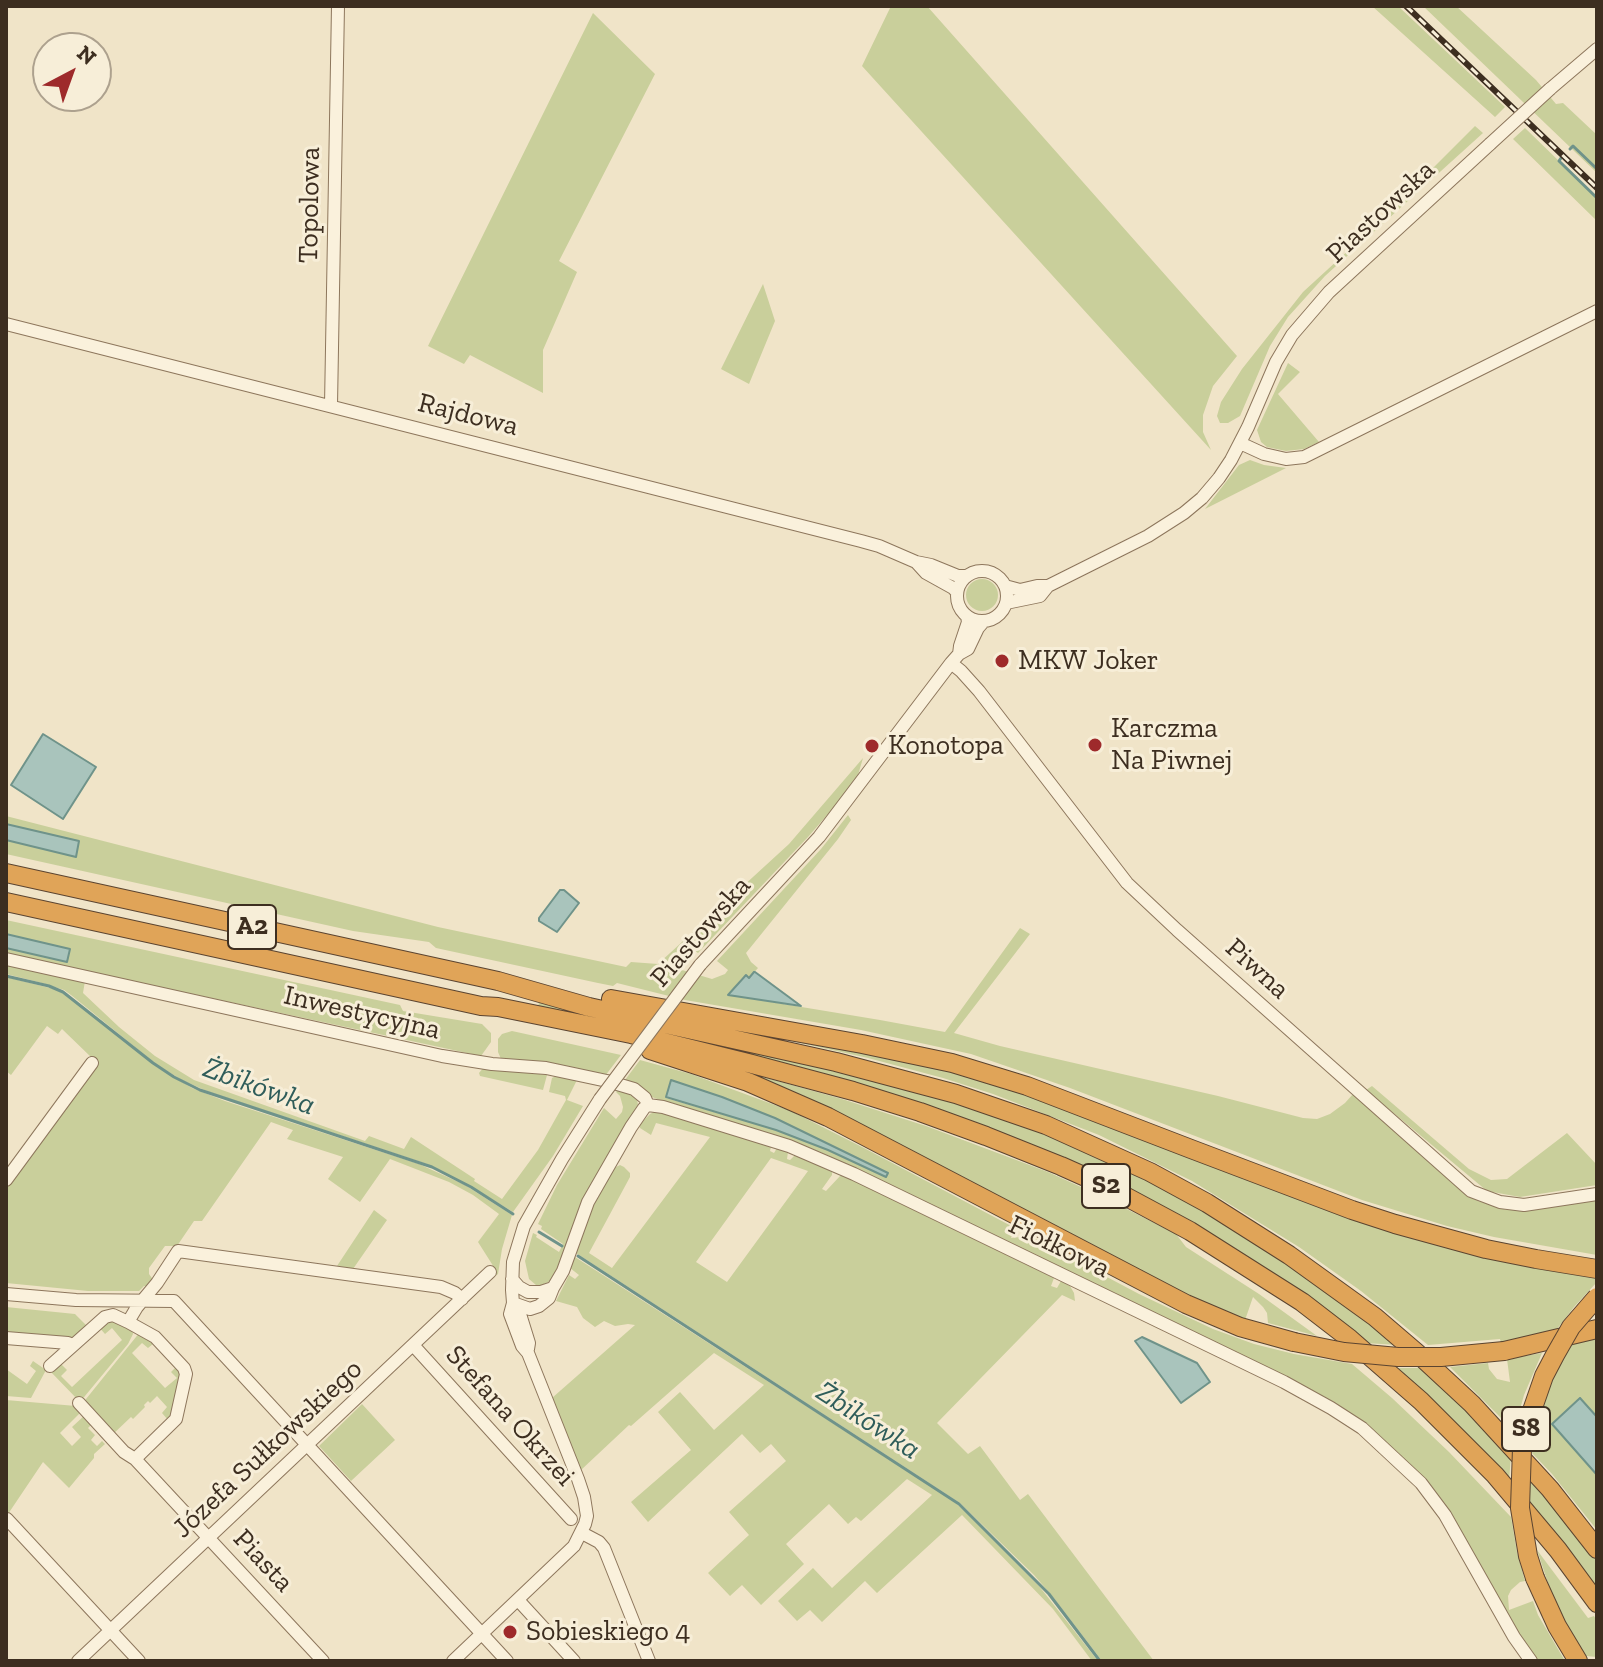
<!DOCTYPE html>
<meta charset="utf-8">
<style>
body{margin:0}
#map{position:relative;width:1603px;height:1667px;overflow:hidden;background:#f0e4c8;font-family:"Zilla Slab",serif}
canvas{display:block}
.frame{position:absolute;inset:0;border:8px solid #3d2e20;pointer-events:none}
.north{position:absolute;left:32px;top:32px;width:80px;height:80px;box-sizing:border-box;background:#f7eed8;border:2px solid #ada18e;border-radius:50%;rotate:41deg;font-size:22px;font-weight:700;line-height:32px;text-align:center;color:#3d2e20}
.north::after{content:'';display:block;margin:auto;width:28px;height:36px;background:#9e2a2b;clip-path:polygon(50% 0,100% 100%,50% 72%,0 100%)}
</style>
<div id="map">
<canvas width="1603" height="1667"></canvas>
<div class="frame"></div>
<div class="north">N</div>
</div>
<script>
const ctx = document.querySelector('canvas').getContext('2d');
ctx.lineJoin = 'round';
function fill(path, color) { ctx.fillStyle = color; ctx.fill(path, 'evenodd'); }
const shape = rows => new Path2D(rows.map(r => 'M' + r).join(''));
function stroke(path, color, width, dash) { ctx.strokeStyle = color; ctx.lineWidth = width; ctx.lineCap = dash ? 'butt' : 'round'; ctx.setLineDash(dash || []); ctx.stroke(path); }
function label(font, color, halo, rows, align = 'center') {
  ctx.font = font + ' "Zilla Slab",serif'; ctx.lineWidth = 6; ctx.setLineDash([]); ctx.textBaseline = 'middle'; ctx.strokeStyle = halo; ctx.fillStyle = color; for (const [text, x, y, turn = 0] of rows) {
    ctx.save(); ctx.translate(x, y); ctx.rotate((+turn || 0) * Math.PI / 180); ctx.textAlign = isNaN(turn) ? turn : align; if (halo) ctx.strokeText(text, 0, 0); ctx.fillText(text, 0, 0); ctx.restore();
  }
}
fill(shape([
 [891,6,927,6,1237,356,1213,386,1203,415,1203,432,1211,450,862,66],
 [1372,6,1398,6,1505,107,1495,117],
 [1423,6,1456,6,1536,80,1556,104,1563,103,1597,135,1597,173],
 [593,13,655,74,559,261,577,272,543,350,543,393,470,355,464,364,428,346],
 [1475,126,1483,133,1325,276,1288,317,1270,346,1240,416,1228,423,1220,423,1217,416,1221,402,1242,369,1303,292,1375,226],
 [1525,128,1597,198,1597,221,1513,139],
 [763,284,775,321,749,384,721,369],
 [1288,363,1300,372,1278,394,1319,442,1304,449,1286,451,1267,447,1261,442,1257,430],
 [1250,460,1264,465,1286,468,1205,509,1239,465],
 '966 595a16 16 0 1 1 32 0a16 16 0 1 1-32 0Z',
 [863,758,858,775,834,807,808,837,698,953,686,943,682,946,677,962,682,970,712,979,725,974,728,970,717,961,821,849,848,815,851,820,838,839,746,953,751,962,758,968,749,978,746,975,741,979,729,995,880,1020,945,1032,1020,928,1030,934,954,1033,1000,1046,1218,1096,1303,1118,1317,1119,1330,1114,1345,1103,1353,1094,1466,1194,1478,1201,1507,1210,1597,1198,1597,1255,1494,1237,1447,1226,1362,1200,1070,1088,971,1054,861,1030,685,1000,617,983,613,986,598,983,436,948,429,942,353,931,6,854,6,840,75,856,79,842,6,824,6,816,438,927,626,967,631,962,658,964,789,844],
 [6,920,400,1005,403,1011,482,1024,491,1033,491,1042,481,1056,6,954,6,948,66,962,69,949,6,934],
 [6,964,85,981,83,993,119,1027,155,1056,194,1080,365,1141,369,1136,404,1149,411,1137,475,1179,474,1181,502,1199,538,1150,566,1100,565,1096,549,1092,552,1078,556,1076,577,1080,567,1100,583,1106,553,1156,513,1212,472,1187,427,1164,209,1092,182,1080,157,1065,71,995,64,990,42,983,6,974],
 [6,977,54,989,71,997,157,1067,192,1088,225,1101,419,1164,465,1185,512,1215,502,1249,498,1274,483,1285,497,1272,478,1242,499,1214,473,1195,449,1182,390,1159,360,1202,328,1179,343,1157,287,1139,293,1130,271,1122,202,1221,194,1221,177,1246,165,1246,149,1268,149,1274,154,1281,150,1286,144,1286,139,1291,88,1291,6,1283,6,1185,92,1058,62,1029,58,1034,47,1026,11,1075,6,1071],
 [539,1002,772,1053,961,1102,1106,1158,1248,1234,1398,1345,1365,1343,1041,1151,538,1007],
 [512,1031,621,1055,605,1076,501,1059,498,1052,498,1039,502,1034],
 [778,1038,900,1057,1002,1085,1340,1213,1597,1275,1597,1282,1574,1307,1554,1333,1502,1346,1500,1339,1428,1345,1361,1291,1299,1247,1192,1181,1099,1135,993,1094,943,1078,868,1058],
 [640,1060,691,1074,791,1111,864,1148,1015,1228,1011,1238,1020,1237,1024,1233,1139,1294,1213,1329,1254,1344,1294,1354,1352,1364,1392,1398,1449,1452,1511,1517,1517,1552,1525,1581,1520,1582,1511,1590,1508,1596,1509,1610,1533,1601,1538,1615,1565,1661,1535,1661,1457,1525,1374,1433,1036,1257,829,1156,791,1140,680,1108,652,1097,625,1080],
 [671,1081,722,1097,775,1118,887,1173,776,1130,666,1098],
 [484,1067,547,1075,543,1090,480,1076,479,1073],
 [752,1074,842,1099,926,1126,1048,1172,1103,1197,1176,1234,1186,1247,1259,1294,1317,1336,1268,1323,1267,1313,1263,1307,1253,1297,1244,1323,1221,1314],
 [1372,1086,1469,1169,1491,1180,1507,1179,1567,1133,1597,1165,1597,1185,1520,1197,1487,1191,1366,1090],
 [618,1090,629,1091,637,1099,638,1105,589,1188,557,1271,550,1281,536,1288,536,1285,529,1279,525,1261,533,1233,537,1235,536,1237,559,1252,563,1244,541,1229,542,1226,538,1224,557,1185,604,1108,616,1119,622,1112,623,1107,620,1096,616,1092],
 [654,1112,662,1112,771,1147,770,1151,774,1153,777,1148,788,1152,787,1159,790,1160,795,1155,832,1170,832,1175,822,1189,826,1191,840,1176,844,1176,1054,1278,1051,1286,1057,1288,1061,1281,1070,1286,1074,1293,1075,1301,1062,1295,937,1423,968,1454,980,1446,1020,1500,1028,1494,1154,1661,1102,1661,1053,1597,1034,1575,960,1503,576,1253,586,1220,608,1174,616,1167,620,1165,624,1167,630,1173,630,1177,589,1253,612,1268,710,1137,656,1123,651,1135,640,1128,639,1125,650,1114],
 [771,1158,808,1171,727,1282,696,1262],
 [374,1210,387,1220,353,1269,337,1266],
 [575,1257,952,1500,966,1512,1039,1586,1098,1661,1092,1661,1053,1609,962,1515,877,1593,865,1581,822,1622,810,1610,797,1621,778,1601,813,1568,832,1588,932,1495,907,1479,861,1521,856,1517,848,1524,829,1504,786,1544,804,1564,761,1605,742,1585,730,1596,708,1573,749,1535,729,1512,786,1461,771,1444,760,1453,742,1434,648,1522,631,1502,691,1450,658,1412,680,1392,714,1430,764,1385,714,1353,631,1426,629,1425,581,1470,552,1398,635,1325,628,1324,615,1326,604,1321,595,1327,583,1318,577,1307,556,1301,569,1275,575,1279,579,1275,570,1268],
 [6,1307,75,1314,88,1327,73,1340,6,1335],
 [112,1319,132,1329,133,1334,128,1344,80,1402,50,1371,59,1362,67,1370,61,1376,72,1387,122,1340,112,1328,105,1334,98,1326],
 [140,1332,150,1338,153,1344,148,1348,142,1343,132,1353,165,1388,177,1378,171,1372,176,1367,181,1370,174,1413,168,1420,162,1413,167,1407,157,1396,150,1403,148,1401,144,1405,145,1407,133,1419,131,1417,111,1436,82,1404],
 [1597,1338,1597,1530,1552,1474,1532,1453,1542,1406,1554,1375,1571,1344],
 [1542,1353,1524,1395,1514,1431,1450,1367,1488,1363,1489,1369,1497,1379,1510,1382,1507,1359],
 [33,1361,46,1370,31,1398,6,1396,6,1369,27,1384,36,1371,30,1366],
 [1393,1368,1426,1368,1511,1454,1509,1482],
 [6,1400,76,1406,81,1412,60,1433,72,1446,81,1437,72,1427,85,1415,93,1423,88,1428,95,1435,91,1440,97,1446,102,1441,105,1444,94,1454,94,1458,69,1488,43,1462,6,1517],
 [362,1404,395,1440,351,1481,319,1446],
 [1530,1474,1554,1503,1597,1560,1597,1592,1530,1507],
 [1537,1550,1588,1618,1594,1616,1597,1621,1597,1657,1586,1656,1564,1619,1553,1598]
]), '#c9cf9b');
const water = shape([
 [43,734,96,767,63,819,11,785,43,734],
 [6,824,79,841,76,857,6,840,6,824],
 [560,890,564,890,579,903,557,932,539,921,539,918,560,890],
 [6,934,70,949,67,962,6,948,6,934],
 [754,972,755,972,801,1006,728,995,746,975,749,978,754,972],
 [671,1080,722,1097,775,1118,888,1173,886,1177,828,1150,776,1130,666,1097,671,1080],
 [1142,1337,1197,1363,1210,1382,1181,1403,1135,1341,1142,1337],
 [1580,1398,1597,1417,1597,1475,1552,1424,1580,1398]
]);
fill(water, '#a9c4bc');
stroke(water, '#6f938a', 2);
stroke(shape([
 [1570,149,1573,146,1597,169],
 [1561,158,1559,161,1597,198],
 [6,976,49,986,63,992,153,1063,174,1077,200,1090,432,1167,471,1187,513,1214],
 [539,1232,562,1246],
 [578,1256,959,1504,1049,1594,1100,1661]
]), '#6f938a', 3);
const minor = shape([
 [1550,89,1597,49],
 [6,324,861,541,879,546,916,562,931,565,958,576,966,576],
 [331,405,338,6],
 [1240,443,1264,454,1286,459,1304,457,1597,311],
 [916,562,926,573,953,588,957,592],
 '957 596a25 25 0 1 1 50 0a25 25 0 1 1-50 0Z',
 [1005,586,1020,590,1037,586,1048,586],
 [1006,603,1040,596,1048,586,1148,536,1184,513,1202,498,1219,478,1231,460,1248,427,1276,362,1292,335,1329,292,1490,144],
 [959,654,960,646,968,622,967,616],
 [951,663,961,671,979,691,1127,883,1177,930,1471,1191,1500,1202,1524,1205,1597,1194],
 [6,959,442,1056,492,1064,546,1068,607,1081,634,1089,645,1098,648,1105],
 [700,965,819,837,951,663,959,654,968,649,978,628,984,621],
 [648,1105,663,1107,789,1146,854,1174,1284,1382,1331,1408,1362,1428,1421,1483,1445,1515,1514,1637,1531,1661],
 [6,1180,92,1063],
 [512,1279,519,1287,528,1292,541,1292,553,1288],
 [6,1294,76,1300,174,1301,507,1661],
 [513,1303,530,1309,539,1306,549,1298,553,1288,563,1271,588,1202,631,1127,644,1108,648,1105],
 [513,1303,520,1314,529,1343,528,1349],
 [128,1322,155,1337,184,1368,186,1374,176,1419,135,1459],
 [6,1338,68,1343,73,1345],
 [413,1345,571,1519],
 [50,1366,105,1317,113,1315,128,1322,137,1307,157,1283,178,1251,441,1287,455,1293,462,1299],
 [79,1403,124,1452,135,1459,323,1661],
 [7,1519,139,1661],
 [582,1533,599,1542,604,1548,649,1661],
 [518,1600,574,1661],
 [78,1661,490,1272],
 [453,1661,574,1546,585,1524,587,1516,584,1497,578,1479,528,1353,522,1346,510,1314,513,1303,512,1290,513,1262,524,1226,562,1159,600,1099]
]);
const highway = shape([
 [6,873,498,981,589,1007,836,1062,956,1094,1046,1125,1150,1172,1207,1203,1289,1255,1375,1317,1417,1353,1472,1404,1550,1489,1597,1549],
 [6,902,481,1006,498,1007,631,1034,752,1064,853,1091,920,1112,986,1136,1061,1166,1108,1187,1190,1231,1302,1302,1350,1339,1421,1401,1495,1475,1558,1550,1597,1603],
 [611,999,862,1044,952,1063,1027,1086,1191,1149,1352,1210,1395,1224,1486,1249,1536,1259,1597,1269],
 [650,1050,748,1082,828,1117,1186,1304,1240,1327,1294,1342],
 [1504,1351,1597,1329],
 [1535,1578,1557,1626,1578,1661]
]);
stroke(minor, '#8d765c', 14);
stroke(highway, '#5b4430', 20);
stroke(minor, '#faf1dc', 12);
stroke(highway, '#e0a458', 18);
const rail = shape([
 [1406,6,1597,188]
]);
stroke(rail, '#3d2e20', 6);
stroke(rail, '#f7eed8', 3, [9]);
const minorBridge = shape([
 [1490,144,1550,89],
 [600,1099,700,965]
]);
const highwayBridge = shape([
 [1294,1342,1344,1352,1398,1357,1441,1357,1504,1351],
 [1535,1578,1528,1556,1520,1508,1522,1448,1527,1425,1544,1376,1555,1355,1571,1327,1597,1297]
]);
stroke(minorBridge, '#8d765c', 14, []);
stroke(highwayBridge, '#5b4430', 20, []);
stroke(minorBridge, '#faf1dc', 12);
stroke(highwayBridge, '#e0a458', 18);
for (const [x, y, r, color] of [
 [1002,661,8,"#9e2a2b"],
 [1095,745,8,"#9e2a2b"],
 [872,746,8,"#9e2a2b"],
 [510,1632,8,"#9e2a2b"]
]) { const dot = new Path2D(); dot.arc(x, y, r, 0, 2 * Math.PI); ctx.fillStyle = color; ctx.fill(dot); stroke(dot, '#f7eed8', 3); }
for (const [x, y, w] of [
 [252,927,48],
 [1106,1186,48],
 [1526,1429,48]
]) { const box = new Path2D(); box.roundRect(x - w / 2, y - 22, w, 44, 6); ctx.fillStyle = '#f7eed8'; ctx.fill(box); stroke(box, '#3d2e20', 2); }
label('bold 26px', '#3d2e20', null, [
 ["A2",252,927],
 ["S2",1106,1186],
 ["S8",1526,1429]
]);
label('28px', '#3d2e20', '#f7eed8', [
 ["Topolowa",310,205,-89],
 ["Piastowska",1381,212,-43],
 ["Rajdowa",468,415,14],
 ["Piastowska",701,932,-49],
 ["Piwna",1257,969,42],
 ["Inwestycyjna",362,1013,13],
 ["Fiołkowa",1059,1247,26],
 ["Stefana Okrzei",510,1416,48],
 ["Józefa Sułkowskiego",268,1449,-43],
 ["Piasta",263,1561,47]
]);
label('28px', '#3d2e20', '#f7eed8', [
 ["MKW Joker",1018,661],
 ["Karczma",1111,729],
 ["Na Piwnej",1111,761],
 ["Konotopa",888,746],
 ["Sobieskiego 4",526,1632]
], 'left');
label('italic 30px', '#2f5d5a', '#f7eed8', [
 ["Żbikówka",259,1087,20],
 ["Żbikówka",868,1421,33]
]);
</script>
